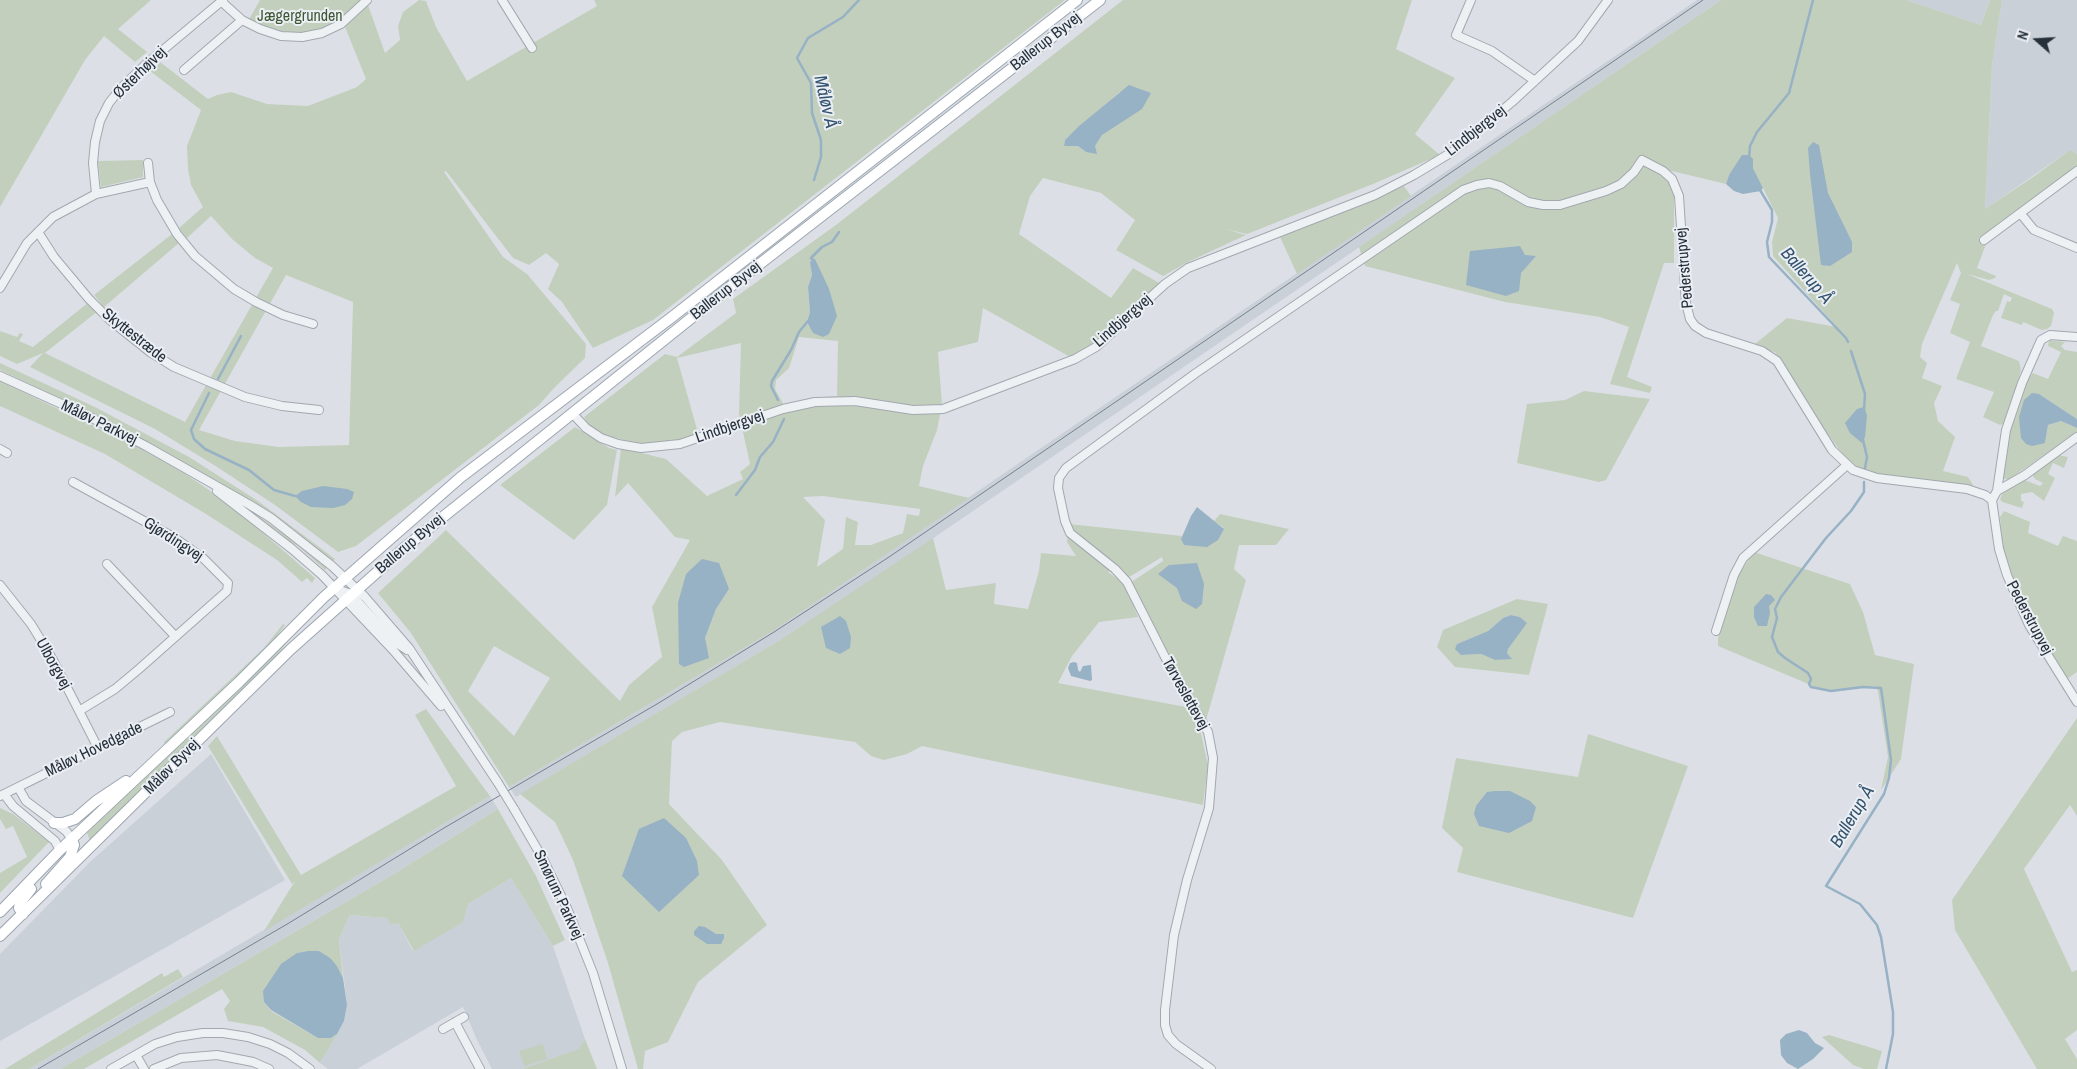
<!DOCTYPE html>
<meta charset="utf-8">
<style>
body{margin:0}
#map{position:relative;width:2077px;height:1069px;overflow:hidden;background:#dce0e6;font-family:"Archivo Narrow",sans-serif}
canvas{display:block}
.north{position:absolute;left:2012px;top:15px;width:50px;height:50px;-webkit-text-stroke:4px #ebeff4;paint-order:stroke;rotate:289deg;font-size:14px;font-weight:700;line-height:20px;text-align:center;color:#26303b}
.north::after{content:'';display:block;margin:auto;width:18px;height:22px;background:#26303b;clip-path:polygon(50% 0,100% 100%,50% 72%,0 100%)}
</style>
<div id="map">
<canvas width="2077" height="1069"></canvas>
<div class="north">N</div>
</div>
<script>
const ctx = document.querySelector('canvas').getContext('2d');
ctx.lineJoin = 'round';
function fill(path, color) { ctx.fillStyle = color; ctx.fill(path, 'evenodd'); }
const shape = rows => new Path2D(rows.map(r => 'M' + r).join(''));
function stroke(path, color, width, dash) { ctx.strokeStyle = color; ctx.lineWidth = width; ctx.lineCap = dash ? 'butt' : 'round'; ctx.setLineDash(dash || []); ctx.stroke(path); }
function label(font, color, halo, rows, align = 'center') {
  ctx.font = font + ' "Archivo Narrow",sans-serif'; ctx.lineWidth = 4; ctx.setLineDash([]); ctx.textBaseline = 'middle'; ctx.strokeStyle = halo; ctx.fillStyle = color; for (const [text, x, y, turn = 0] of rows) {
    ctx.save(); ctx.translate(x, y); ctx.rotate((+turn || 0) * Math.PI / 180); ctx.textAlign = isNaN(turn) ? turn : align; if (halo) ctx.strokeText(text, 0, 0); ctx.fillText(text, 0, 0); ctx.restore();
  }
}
fill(shape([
 [1697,0,1721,0,894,565,780,640,516,797,509,787,773,631],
 [1906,0,1990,0,1981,25],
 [2002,0,2077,0,2077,154,2070,150,1985,209,1992,65],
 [211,754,285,880,0,1041,0,954,90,862],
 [490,796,498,809,394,874,60,1069,29,1069],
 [511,878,553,946,585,1039,580,1049,522,1069,492,1069,477,1040,463,1007,357,1069,328,1069,320,1063,344,1021,347,1005,339,939,350,915,387,918,398,923,413,951,468,904]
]), '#cad0d7');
fill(shape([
 [0,0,151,0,118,29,147,52,135,62,104,36,85,60,0,207],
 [260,0,364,0,347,17,322,29,300,33,268,30,248,21],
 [419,0,426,1,436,27,467,81,597,6,594,0,1065,0,653,320,593,348,562,302,548,289,559,264,546,253,529,265,513,258,446,171,444,172,503,257,527,274,586,344,585,358,555,387,539,405,356,546,338,552,275,505,214,465,155,429,30,367,43,353,17,364,0,356,0,331,17,337,20,333,23,334,19,341,33,347,89,302,98,311,45,353,185,422,273,268,255,258,232,239,211,216,187,238,179,228,203,207,191,185,188,169,187,146,201,110,150,71,160,62,208,99,217,95,231,92,267,104,308,106,357,87,366,79,345,27,368,5,385,53,400,40,398,26,403,12],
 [286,275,353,302,349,445,279,447,235,441,199,430],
 [1123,0,1412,0,1396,49,1455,78,1415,134,1440,155,1373,184,1247,234,1225,229,1246,235,1188,262,1163,276,1116,250,1135,220,1101,193,1043,178,1030,196,1019,234,1111,298,1133,268,1161,284,1094,346,1072,358,983,308,978,342,938,352,942,405,937,430,923,466,919,486,969,498,773,631,509,787,411,633,378,593,446,530,620,701,629,685,662,657,652,607,690,540,675,537,628,483,615,497,621,448,666,459,707,496,743,479,740,472,750,464,739,414,741,343,677,358,698,433,677,441,641,444,604,435,589,426,584,417,665,354,677,357,736,313,733,299,836,225],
 [1120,92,1122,120,1102,135,1095,146,1086,152,1078,146,1064,146,1065,140],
 [810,262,823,337,810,327,807,322,810,312,808,287,812,275],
 [799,337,838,341,837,396,811,398,784,405,775,389,776,380,789,368],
 [823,496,920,509,920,510,919,516,907,514,903,533,871,545,855,545,858,522,846,517,843,549,817,567,825,520,803,497],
 [729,589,716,609,705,638,679,619,678,603],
 [494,646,550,678,514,736,468,691],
 [1721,0,1906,0,1981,25,1990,0,2002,0,1992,65,1985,209,2033,177,2070,150,2077,154,2077,166,1979,238,1986,244,1977,268,1996,276,1995,278,1989,280,1967,274,2052,309,2054,313,2051,326,2047,329,2042,330,2023,322,2022,325,2001,318,2007,301,2010,302,2012,298,2004,294,1998,311,1996,311,1993,315,1981,346,2019,361,2021,370,2006,423,2000,425,1983,417,1994,392,1956,379,1970,342,1950,333,1960,304,1950,300,1961,273,1957,263,1922,344,1920,357,1927,363,1922,378,1942,386,1934,403,1938,421,1955,437,1943,471,1968,477,1973,485,1972,487,1869,473,1856,468,1846,459,1825,430,1775,352,1750,348,1787,318,1837,327,1773,256,1772,242,1778,218,1753,168,1729,175,1726,184,1659,168,1669,181,1674,196,1674,263,1664,263,1627,377,1652,387,1650,393,1610,384,1629,327,1600,317,1505,302,1365,266,1359,247],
 [143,160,143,177,101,187,98,161],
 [1404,186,1411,196,1297,274,1280,237],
 [172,234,179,243,104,307,94,295],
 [2049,340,2065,342,2061,346,2065,350,2077,352,2077,419,2039,394,2045,443,2048,425,2061,421,2077,428,2077,432,2008,480,2003,478,2008,438,2021,392,2027,380,2033,373,2048,379,2061,352,2048,346],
 [0,363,95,407,189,457,258,501,335,559,334,561,324,554,271,515,173,456,110,422,0,370],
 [0,381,140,448,184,473,222,499,248,520,315,578,312,583,307,578,302,582,277,560,206,514,105,454,0,406],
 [1584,391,1650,399,1606,480,1599,482,1517,463,1527,404,1565,400],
 [575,427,609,448,617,450,607,505,574,540,500,485],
 [2058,455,2068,457,2064,468,2053,463,2048,474,2055,478,2044,501,2032,492,2021,494,2021,501,2024,502,2022,508,2002,502,2000,499,2004,490,2022,479,2040,486,2043,483,2035,479,2031,473],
 [247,508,297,543,327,568,325,570,298,546,278,535,246,510],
 [2004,511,2030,522,2028,533,2058,546,2063,536,2077,541,2077,672,2067,679,2023,603,2009,572,2003,549,2000,517],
 [1220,514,1289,529,1276,545,1239,545,1234,569,1246,580,1205,724,1167,657,1130,583,1163,561,1162,557,1126,579,1116,567,1108,572,1125,584,1138,617,1099,622,1072,656,1058,683,1186,707,1200,729,1208,765,1203,805,922,746,907,754,884,760,871,756,855,742,720,722,682,732,672,741,669,804,722,860,767,925,698,982,668,1042,645,1051,643,1069,638,1069,608,963,573,860,555,822,520,794,780,640,933,538,946,590,996,583,994,604,1028,609,1039,571,1041,553,1076,556,1067,542,1069,524,1182,536,1181,539,1224,528,1214,521],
 [1754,552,1850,584,1863,612,1875,655,1914,664,1901,759,1881,790,1888,757,1878,691,1875,686,1825,691,1718,646,1718,638,1737,577],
 [1517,599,1548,604,1529,675,1455,667,1437,647,1443,630],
 [1511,615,1520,617,1526,622,1508,649,1507,653,1511,658,1495,660,1481,654,1461,655,1457,644,1488,631,1503,618],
 [283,624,285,625,272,643,165,745,164,742,264,648],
 [292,636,277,655,191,739,90,841,86,830,152,771],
 [426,709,490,796,264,931,295,881,292,884,208,746,217,736,301,875,456,786,415,715],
 [2077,718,2077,816,2070,805,2024,869,2072,972,2077,970,2077,1030,2065,1039,2077,1059,2077,1069,2037,1069,1955,930,1952,900],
 [1588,734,1688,766,1633,918,1457,872,1463,848,1442,828,1456,758,1578,777],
 [0,808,13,814,49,842,0,893,0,873,27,857,13,826,6,829,0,819],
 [498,809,536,876,565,940,553,946,511,878,468,904,463,922,414,951,398,923,390,924,387,918,350,915,339,939,343,978,337,966,319,951,297,953,264,1002,271,1011,318,1038,331,1038,337,1034,320,1063,305,1050,263,1027,228,1021,224,1009,230,1001,222,989,84,1069,60,1069,394,874],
 [178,969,183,977,29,1069,5,1069,162,973,164,977],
 [1829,1035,1882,1051,1877,1069,1864,1069,1853,1065,1822,1037],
 [585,1039,597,1069,522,1069,579,1049],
 [543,1044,547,1059,524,1066,519,1051]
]), '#c3cfbd');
fill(shape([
 [1129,85,1151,93,1142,109,1102,135,1095,146,1097,154,1086,152,1078,146,1064,146,1065,140,1079,126],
 [1813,142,1819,145,1828,193,1852,242,1852,252,1830,266,1821,265,1810,174,1808,148],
 [1742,155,1749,155,1753,159,1753,168,1763,188,1761,191,1743,194,1734,191,1726,184,1729,175],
 [1520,246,1525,255,1536,256,1521,273,1519,291,1506,296,1466,285,1470,251],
 [815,259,829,289,837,316,829,334,823,337,813,333,807,322,810,312,808,287,812,275,810,262],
 [2032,393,2039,394,2077,419,2077,428,2061,421,2048,425,2045,443,2032,446,2026,444,2021,438,2019,417,2024,400],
 [1864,407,1867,415,1865,437,1862,443,1850,433,1845,423,1857,409],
 [323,486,347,489,354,492,352,499,345,505,333,508,311,507,301,502,295,496,302,491],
 [1197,507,1224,529,1218,540,1207,547,1184,545,1181,539,1191,516],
 [702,559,719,563,729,589,716,609,705,638,709,658,684,667,679,664,678,603,686,574],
 [1197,563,1204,584,1202,604,1196,609,1182,601,1177,588,1158,574,1169,565],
 [1766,594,1771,595,1775,600,1769,606,1770,613,1767,626,1758,626,1754,617,1754,607],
 [1511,615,1520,617,1527,623,1508,649,1507,653,1512,659,1495,660,1481,654,1461,655,1455,649,1457,644,1488,631,1503,618],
 [840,616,846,621,851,637,850,648,840,654,826,648,821,627],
 [1074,662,1077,663,1078,670,1080,672,1083,666,1091,665,1092,680,1090,681,1071,676,1068,668,1070,663],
 [1495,791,1510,791,1530,801,1536,807,1532,821,1509,833,1479,826,1474,814,1476,806,1487,792],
 [664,818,686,838,697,861,699,875,659,912,622,876,639,829],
 [699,926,705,927,716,934,724,934,724,938,721,944,707,944,694,935,694,931],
 [309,951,319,951,330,958,337,966,343,978,347,1005,344,1021,337,1034,331,1038,318,1038,271,1010,264,1002,263,991,281,964,297,953],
 [1799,1030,1807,1033,1815,1043,1824,1048,1813,1059,1798,1069,1787,1063,1781,1055,1780,1040,1786,1034]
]), '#97b1c5');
stroke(shape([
 [1749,158,1750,146,1757,132,1789,93,1813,0],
 [814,180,821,157,821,140,812,113,811,83,797,58,808,38,843,17,859,0],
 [1760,190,1772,210,1772,222,1767,242,1769,257,1846,338,1848,342],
 [814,261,811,258,822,247,832,242,839,232],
 [1851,351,1865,394,1864,410],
 [218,379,241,336],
 [209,393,191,430,194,439,205,449,249,470,274,490,295,496],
 [778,400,771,386,772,381,791,350,799,332,808,321],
 [1863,440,1867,457,1865,468],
 [1864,482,1864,492,1851,511,1826,538,1781,597,1775,609,1777,618,1772,637,1778,652,1785,658,1808,673,1811,679,1809,684,1811,687,1831,691,1863,687,1881,688,1891,760,1889,778,1884,794,1826,886,1860,904,1877,925,1881,937,1893,1012,1893,1034,1886,1069],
 [736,495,755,470,760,457,773,442,784,419]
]), '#97b1c5', 2.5);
const minor = shape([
 [502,0,532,48],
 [1471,0,1456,35,1492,51,1535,81],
 [222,2,242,20,260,29,281,36,302,37,322,33,341,24,367,0],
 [184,70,242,20],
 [148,163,150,182,157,200,177,234,195,256,234,289,256,302,283,315,313,324],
 [96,194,93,163,95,142,100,121,109,103,121,88,145,65,223,0],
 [2021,214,2034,230,2077,248],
 [38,232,54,257,89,299,110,320,150,352,174,367,245,397,282,406,319,410],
 [1984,240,2077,171],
 [0,288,27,243,53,217,96,194,150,182],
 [0,376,86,415,146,446,250,505,271,518,332,566,365,597,409,648,498,783],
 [572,413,586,428,601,438,618,444,641,448,680,444,783,409,815,402,855,401,913,410,943,409,1075,359,1096,347,1165,284,1188,268,1375,195,1414,175,1452,152,1512,102,1578,41,1608,0],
 [0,449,7,453],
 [73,482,175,538,203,558,228,583,227,591,139,669,115,689,79,711],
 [217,491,292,549,322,575,393,650,441,706],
 [1997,491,2025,475,2077,437],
 [1992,500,1997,491,2006,430,2022,383,2041,340,2050,335,2077,337],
 [107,564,175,636],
 [0,585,31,624,53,660,98,748],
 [334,588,351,594,393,641,407,650],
 [1716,631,1734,575,1743,558,1847,465],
 [18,787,26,801,66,831,72,839],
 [4,794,13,806,55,841,60,850],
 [0,796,170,712],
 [514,809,543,859,567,908,593,973,622,1069],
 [455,1022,480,1069],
 [443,1029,464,1017],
 [136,1055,144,1069],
 [111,1069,155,1044,177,1037,203,1033,223,1033,248,1037,270,1044,288,1053,310,1069],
 [154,1069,181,1058,217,1055,253,1062,269,1069],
 [1211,1069,1176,1044,1168,1035,1165,1025,1165,1010,1174,935,1187,880,1209,808,1213,758,1208,732,1165,657,1127,582,1115,569,1070,533,1065,521,1058,488,1059,478,1066,468,1196,373,1463,190,1477,185,1489,183,1500,186,1528,202,1543,205,1560,205,1606,191,1621,184,1634,172,1642,160,1663,171,1672,179,1679,196,1686,303,1690,319,1695,326,1706,333,1762,351,1777,361,1832,450,1853,470,1877,478,1967,489,1985,495,1992,500,1999,549,2007,575,2029,625,2077,702]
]);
const major = shape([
 [54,823,63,823,75,819,96,801,126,781],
 [46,884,70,857,74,845,72,839],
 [0,912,60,850,239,682,324,597,461,477,672,317,1077,0],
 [23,914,19,908,20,903,31,889],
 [0,936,291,649,403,549,730,287,1100,0]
]);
stroke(minor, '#a2a8af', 10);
stroke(major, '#9ca6b1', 12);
stroke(minor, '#eef1f4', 8);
stroke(major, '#fff', 10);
stroke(shape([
 [38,1069,289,923,444,828,657,704,774,632,889,557,1703,0]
]), '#76818f', 1);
const minorBridge = shape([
 [498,783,514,809]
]);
stroke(minorBridge, '#a2a8af', 10, []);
stroke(minorBridge, '#eef1f4', 8);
label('16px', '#3d5634', '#ebeff4', [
 ["Jægergrunden",300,17]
]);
label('16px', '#26303b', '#ebeff4', [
 ["Ballerup Byvej",1046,42,-38],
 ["Østerhøjvej",140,73,-44],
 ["Lindbjergvej",1476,131,-38],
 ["Pederstrupvej",1685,268,-95],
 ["Ballerup Byvej",726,291,-38],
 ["Lindbjergvej",1123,321,-41],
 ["Skyttestræde",134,336,38],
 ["Måløv Parkvej",99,423,26],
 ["Lindbjergvej",730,427,-19],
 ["Gjørdingvej",173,540,33],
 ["Ballerup Byvej",410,544,-40],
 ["Pederstrupvej",2029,618,62],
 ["Ulborgvej",53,664,61],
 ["Tørveslettevej",1185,694,61],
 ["Måløv Hovedgade",94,750,-26],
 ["Måløv Byvej",172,767,-45],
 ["Smørum Parkvej",558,895,65]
]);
label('italic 18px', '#32526e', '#ebeff4', [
 ["Måløv Å",825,102,77],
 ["Ballerup Å",1806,276,49],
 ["Ballerup Å",1853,817,-59]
]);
</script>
